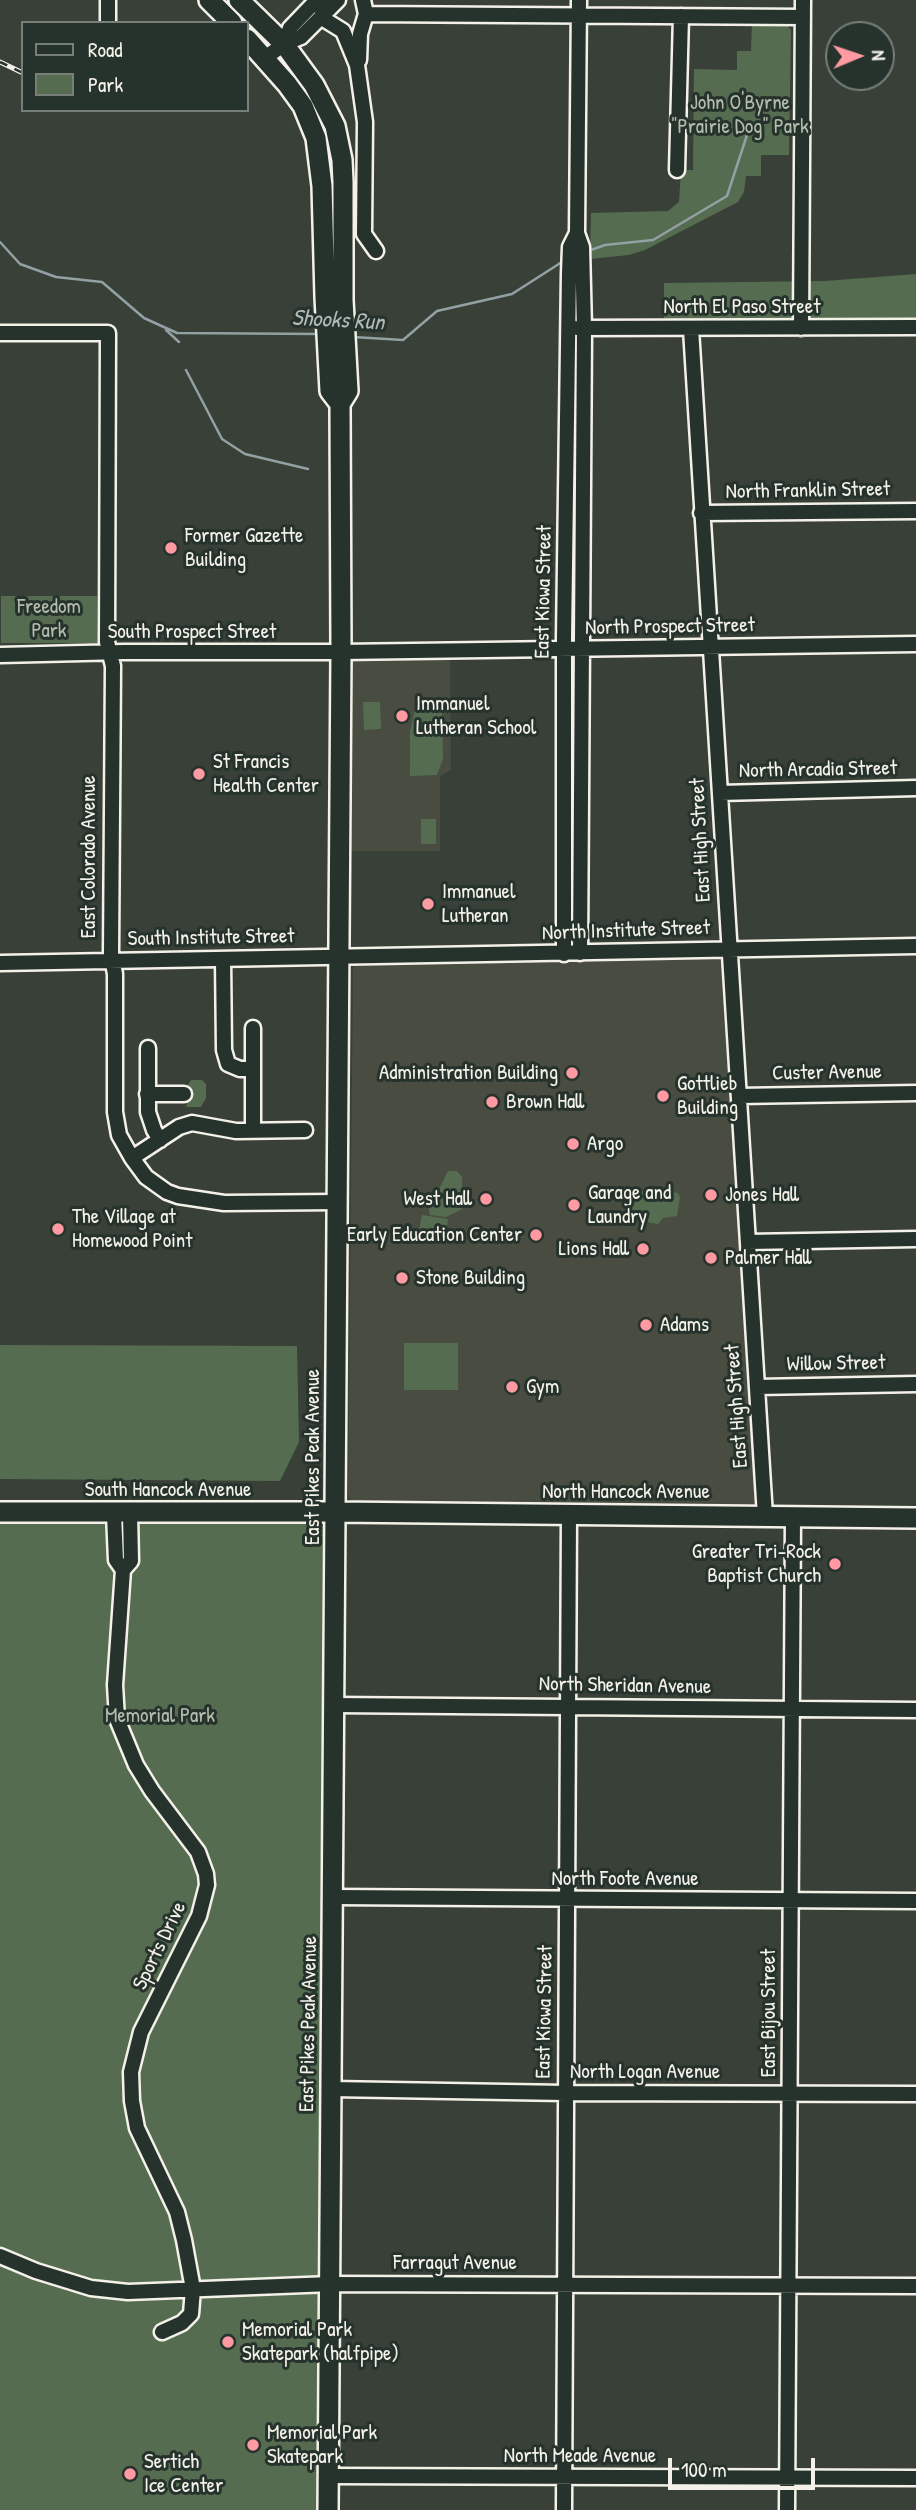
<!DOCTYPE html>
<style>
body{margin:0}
#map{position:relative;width:916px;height:2510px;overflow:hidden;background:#394037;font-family:"Patrick Hand",sans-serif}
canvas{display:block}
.legend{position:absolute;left:21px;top:21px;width:228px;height:91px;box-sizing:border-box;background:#26332d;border:2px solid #787f78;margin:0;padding:9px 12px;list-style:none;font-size:21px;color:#f4f1e8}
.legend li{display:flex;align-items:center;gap:14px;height:35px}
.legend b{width:35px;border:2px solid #787f78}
.north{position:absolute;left:825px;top:21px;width:70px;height:70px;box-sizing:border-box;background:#26332d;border:2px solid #787f78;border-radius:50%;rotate:88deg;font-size:19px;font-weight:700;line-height:28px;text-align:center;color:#f4f1e8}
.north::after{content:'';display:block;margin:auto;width:24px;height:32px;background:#ff9aa2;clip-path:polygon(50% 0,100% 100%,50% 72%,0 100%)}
.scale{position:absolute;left:668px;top:2458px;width:147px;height:32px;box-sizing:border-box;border:4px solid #f4f1e8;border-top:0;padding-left:9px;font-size:21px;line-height:24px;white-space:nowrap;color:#f4f1e8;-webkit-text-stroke:5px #26332d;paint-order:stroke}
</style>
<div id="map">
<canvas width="916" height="2510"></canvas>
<ul class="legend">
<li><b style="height:9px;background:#26332d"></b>Road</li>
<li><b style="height:19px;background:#556c51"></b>Park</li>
</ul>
<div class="north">N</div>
<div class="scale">100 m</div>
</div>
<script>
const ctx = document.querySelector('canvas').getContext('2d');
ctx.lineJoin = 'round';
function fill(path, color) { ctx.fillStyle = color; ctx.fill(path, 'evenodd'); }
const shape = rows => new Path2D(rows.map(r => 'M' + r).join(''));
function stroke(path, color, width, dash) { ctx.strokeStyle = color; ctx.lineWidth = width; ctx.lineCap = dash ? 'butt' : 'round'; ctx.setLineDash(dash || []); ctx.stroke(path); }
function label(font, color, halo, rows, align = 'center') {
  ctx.font = font + ' "Patrick Hand",sans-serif'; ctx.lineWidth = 6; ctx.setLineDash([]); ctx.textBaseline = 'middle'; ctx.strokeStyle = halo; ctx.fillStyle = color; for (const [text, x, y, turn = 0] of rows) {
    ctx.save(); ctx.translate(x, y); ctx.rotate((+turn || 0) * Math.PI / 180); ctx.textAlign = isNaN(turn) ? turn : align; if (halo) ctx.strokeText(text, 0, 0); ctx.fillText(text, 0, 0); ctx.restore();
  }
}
fill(shape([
 [446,656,450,658,451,770,440,776,440,851,351,851,353,662,356,658],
 [717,957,723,962,757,1502,753,1505,358,1503,351,1500,348,1495,353,968,357,965]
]), '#494c41');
fill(shape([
 [752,21,784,22,791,30,789,155,761,155,761,176,746,176,744,192,738,202,645,250,629,255,590,259,591,213,668,211,679,202,681,170,693,170,694,69,737,70,737,51,751,51],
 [916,274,916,320,664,322,664,283,825,281],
 [1,596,97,596,98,643,1,643],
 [363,702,380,702,381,729,364,730],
 [415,709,442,709,443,759,437,775,410,776,410,731],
 [421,819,436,819,436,844,421,844],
 [191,1080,202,1080,206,1084,206,1098,201,1107,186,1107,190,1097,188,1085],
 [448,1171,457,1171,462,1177,462,1209,446,1217,430,1215,429,1209],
 [647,1187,678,1193,680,1197,677,1216,663,1218,658,1224,646,1222,645,1219,630,1219,630,1191,646,1191],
 [422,1215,448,1219,446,1234,419,1231],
 [404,1343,458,1343,458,1390,404,1390],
 [0,1345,297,1346,299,1442,280,1481,0,1479],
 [0,1522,319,1523,323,1527,317,2510,0,2510]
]), '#556c51');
stroke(shape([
 [0,242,20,264,56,277,102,282,144,318,177,333,319,334],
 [588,251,605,245,653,240,727,196,747,135],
 [166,330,179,342],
 [353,337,403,340,437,311,512,294,565,260],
 [186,370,222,439,245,454,308,469]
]), '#92a1a4', 2.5);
const minor = shape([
 [322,0,322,18,343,31,357,65,365,122,364,234,376,251],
 [579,0,577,233,582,247,584,329,580,953],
 [366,14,803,17],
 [108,23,108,0],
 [284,44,290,28,317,0],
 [265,58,284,44,301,37,338,0],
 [359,60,360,34,366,14,363,0],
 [677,170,681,16],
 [577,328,916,327],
 [801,328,803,0],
 [691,329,765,1516],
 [0,333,108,333,107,642,113,666,111,953,115,974,115,1112,119,1135,132,1158,146,1177,167,1192,178,1196,224,1203,337,1202],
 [701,513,916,511],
 [0,655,124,652,341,652,916,644],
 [720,793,916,788],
 [564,954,564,637,569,273,570,247,577,233],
 [223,959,224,1050,228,1064,240,1069,253,1069],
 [0,963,916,946],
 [253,1028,253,1130],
 [148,1048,148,1112,154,1130,160,1140],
 [147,1094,184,1094],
 [739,1096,916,1093],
 [132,1158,179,1127,192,1123,236,1131,305,1130],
 [748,1242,916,1239],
 [757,1387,916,1384],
 [114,1514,116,1560,123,1570,131,1561,130,1514],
 [123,1570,115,1685,117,1719,136,1765,152,1791,198,1852,206,1874,207,1885,199,1916,141,2032,131,2072,132,2101,137,2128,177,2212,184,2240,193,2289,191,2314,182,2323,162,2332],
 [334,1705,916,1710],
 [334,1897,916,1901],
 [331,2089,565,2093,916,2094],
 [0,2256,36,2271,91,2288,128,2292,331,2284,916,2286],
 [329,2476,916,2478],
 [564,2510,569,1515],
 [787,2510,793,1516]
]);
const major = shape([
 [209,0,232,23],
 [239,0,284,44,314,85,335,126,342,160,343,182,343,300,348,391,340,404,341,652,328,2510],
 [247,39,287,84,303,106,316,138,322,186,325,297,330,391,340,404],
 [0,1512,335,1512,916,1518]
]);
stroke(minor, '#f4f1e8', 19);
stroke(major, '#f4f1e8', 24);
stroke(minor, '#26332d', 14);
stroke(major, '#26332d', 19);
const rail = shape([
 [0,62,23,73]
]);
stroke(rail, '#f4f1e8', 5);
stroke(rail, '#26332d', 2.5, [8]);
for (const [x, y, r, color] of [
 [171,548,7,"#ff9aa2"],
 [402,716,7,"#ff9aa2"],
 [199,774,7,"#ff9aa2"],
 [428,904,7,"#ff9aa2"],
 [572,1073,7,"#ff9aa2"],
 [663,1096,7,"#ff9aa2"],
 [492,1102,7,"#ff9aa2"],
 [573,1144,7,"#ff9aa2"],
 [711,1195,7,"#ff9aa2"],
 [486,1199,7,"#ff9aa2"],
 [574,1205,7,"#ff9aa2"],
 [58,1229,7,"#ff9aa2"],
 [536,1235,7,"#ff9aa2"],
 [643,1249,7,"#ff9aa2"],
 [711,1258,7,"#ff9aa2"],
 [402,1278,7,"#ff9aa2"],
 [646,1325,7,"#ff9aa2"],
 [512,1387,7,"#ff9aa2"],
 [835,1564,7,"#ff9aa2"],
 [228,2342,7,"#ff9aa2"],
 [253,2445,7,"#ff9aa2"],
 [130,2474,7,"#ff9aa2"]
]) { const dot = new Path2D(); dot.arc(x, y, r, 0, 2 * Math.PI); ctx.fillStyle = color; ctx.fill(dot); stroke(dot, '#26332d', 2.5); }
label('21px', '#b4bcac', '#26332d', [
 ["John O'Byrne",740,103],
 ["\"Prairie Dog\" Park",740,127],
 ["Freedom",49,607],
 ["Park",49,631],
 ["Memorial Park",160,1716]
]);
label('21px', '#f4f1e8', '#26332d', [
 ["North El Paso Street",742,307],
 ["North Franklin Street",808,491,-1],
 ["East Kiowa Street",544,592,-89],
 ["North Prospect Street",670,627,-1],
 ["South Prospect Street",192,632],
 ["North Arcadia Street",818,770,-1],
 ["East High Street",701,840,-93],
 ["East Colorado Avenue",89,857,-90],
 ["North Institute Street",626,931,-2],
 ["South Institute Street",211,938,-1],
 ["Custer Avenue",827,1073,-1],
 ["Willow Street",836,1364,-1],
 ["East High Street",737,1406,-94],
 ["East Pikes Peak Avenue",313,1457,-90],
 ["South Hancock Avenue",168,1490],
 ["North Hancock Avenue",626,1492],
 ["North Sheridan Avenue",625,1686,1],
 ["North Foote Avenue",625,1879],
 ["Sports Drive",160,1946,-64],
 ["East Kiowa Street",545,2012,-89],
 ["East Bijou Street",769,2013,-90],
 ["East Pikes Peak Avenue",309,2024,-89],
 ["North Logan Avenue",645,2072],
 ["Farragut Avenue",455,2263],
 ["North Meade Avenue",580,2456]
]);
label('21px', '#f4f1e8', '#26332d', [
 ["Former Gazette",185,536],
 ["Building",185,560],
 ["Immanuel",416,704],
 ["Lutheran School",416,728],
 ["St Francis",213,762],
 ["Health Center",213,786],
 ["Immanuel",442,892],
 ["Lutheran",442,916],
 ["Administration Building",558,1073,"right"],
 ["Gottlieb",677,1084],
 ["Building",677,1108],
 ["Brown Hall",506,1102],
 ["Argo",587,1144],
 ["Garage and",588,1193],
 ["Laundry",588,1217],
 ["Jones Hall",725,1195],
 ["West Hall",472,1199,"right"],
 ["The Village at",72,1217],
 ["Homewood Point",72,1241],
 ["Early Education Center",522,1235,"right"],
 ["Lions Hall",629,1249,"right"],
 ["Palmer Hall",725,1258],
 ["Stone Building",416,1278],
 ["Adams",660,1325],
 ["Gym",526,1387],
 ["Greater Tri-Rock",821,1552,"right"],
 ["Baptist Church",821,1576,"right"],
 ["Memorial Park",242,2330],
 ["Skatepark (halfpipe)",242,2354],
 ["Memorial Park",267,2433],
 ["Skatepark",267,2457],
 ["Sertich",144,2462],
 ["Ice Center",144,2486]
], 'left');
label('italic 23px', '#b3bbba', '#26332d', [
 ["Shooks Run",338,321,3]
]);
</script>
